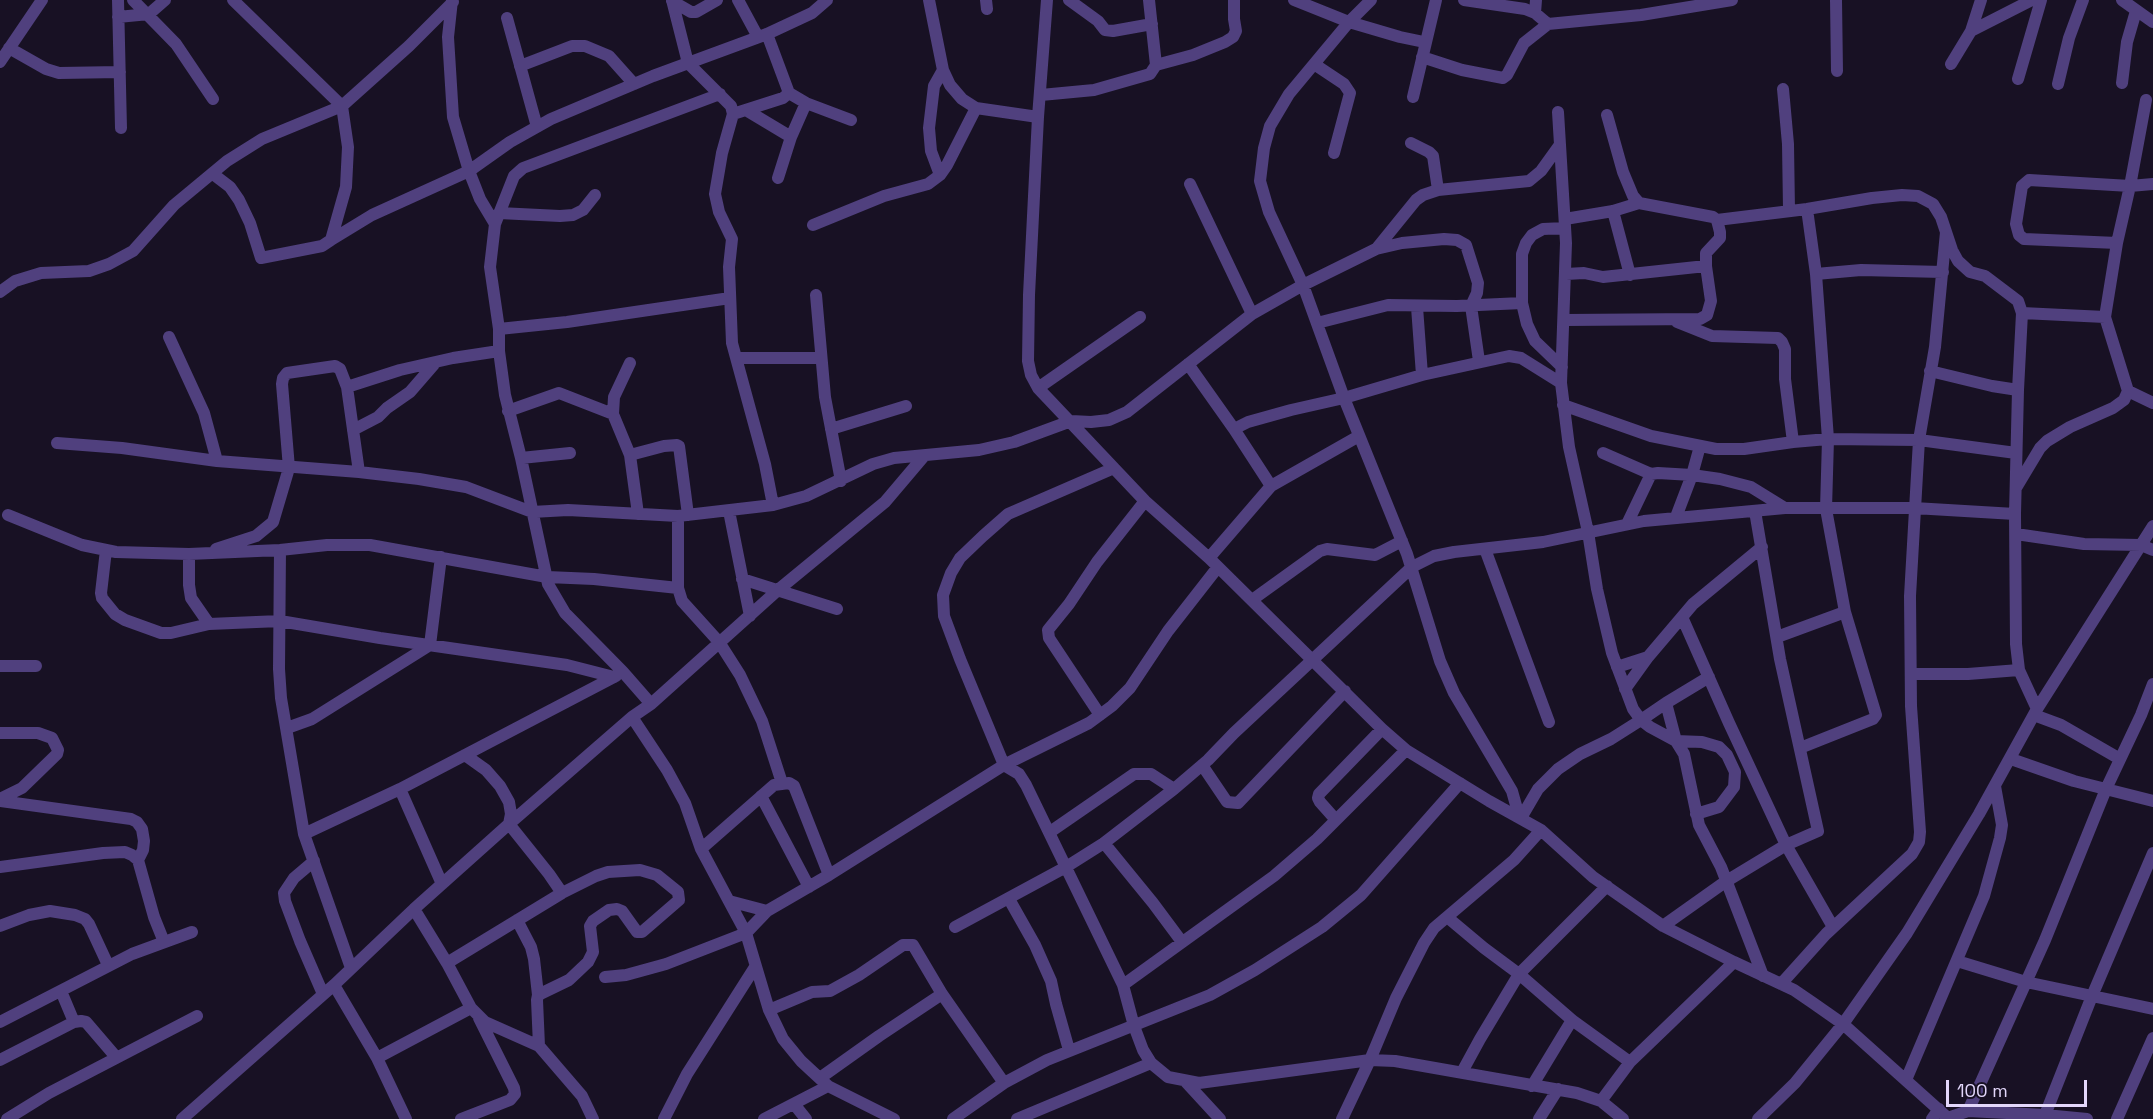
<!DOCTYPE html>
<style>
body{margin:0}
#map{position:relative;width:2153px;height:1119px;overflow:hidden;background:#181124;font-family:"Space Grotesk",sans-serif}
canvas{display:block}
.scale{position:absolute;left:1946px;top:1080px;width:141px;height:27px;box-sizing:border-box;border:3px solid #e3d7fb;border-top:0;padding-left:8px;font-size:18px;line-height:21px;white-space:nowrap;color:#e3d7fb;-webkit-text-stroke:4px #181124;paint-order:stroke}
</style>
<div id="map">
<canvas width="2153" height="1119"></canvas>
<div class="scale">100 m</div>
</div>
<script>
const ctx = document.querySelector('canvas').getContext('2d');
ctx.lineJoin = 'round';
const shape = rows => new Path2D(rows.map(r => 'M' + r).join(''));
function stroke(path, color, width, dash) { ctx.strokeStyle = color; ctx.lineWidth = width; ctx.lineCap = dash ? 'butt' : 'round'; ctx.setLineDash(dash || []); ctx.stroke(path); }
stroke(shape([
 [118,0,121,128],
 [133,0,176,44,213,99],
 [452,0,448,37,453,117,469,171,480,199,495,224,490,267,499,329,499,351,505,395,521,458,548,584,565,613,623,672,651,704],
 [672,0,688,63,731,106,733,114,722,153,715,194,719,212,732,239,729,267,732,343,765,464,773,505],
 [738,0,758,37],
 [929,0,943,70,950,85,962,99,976,108,1038,117],
 [986,0,987,9],
 [1047,0,1038,117,1029,295,1028,361,1031,375,1038,388,1145,501,1209,558,1382,729,1406,750,1489,801,1541,830,1593,877,1663,926,1734,962,1794,990,1813,1003,1843,1024,1949,1119],
 [1069,0,1098,21,1105,30,1113,31,1152,24],
 [1294,0,1349,22,1400,37,1424,42],
 [1371,0,1349,22,1289,94,1270,126,1264,148,1260,181,1269,212,1303,285,1344,398,1407,554,1440,661,1454,693,1512,791,1519,816],
 [1464,0,1525,9,1535,13,1548,24],
 [1836,0,1837,71],
 [2122,0,2153,22],
 [672,1,691,12,696,12,717,0],
 [1535,13,1536,0],
 [118,17,149,14,165,0],
 [507,18,537,127],
 [1971,31,2032,0],
 [9,48,46,69,59,73,120,72],
 [1422,57,1462,70,1503,78,1507,75,1524,43,1548,24,1641,15,1732,0],
 [0,62,42,0],
 [1314,64,1344,84,1350,93,1334,153],
 [1951,64,1971,31,1981,0],
 [1156,65,1193,55,1225,42,1233,37,1236,31,1234,19,1234,0],
 [520,66,572,46,585,46,609,56,634,84],
 [2018,79,2041,0],
 [2122,83,2127,42,2136,11],
 [2058,84,2069,38,2083,0],
 [1783,89,1788,144,1789,210],
 [789,93,806,103,851,120],
 [1041,95,1094,90,1150,74,1156,65,1149,0],
 [1413,97,1436,0],
 [746,110,791,137],
 [1558,112,1566,243,1561,383,1569,447,1588,532,1597,589,1612,653,1633,709,1641,720,1650,727,1676,741,1684,754,1699,825,1721,867,1763,976],
 [733,114,783,98,789,93,767,34],
 [1607,115,1623,172,1633,196,1639,203],
 [1411,143,1429,152,1433,156,1438,190],
 [213,174,230,187,239,200,250,223,261,258,322,246,331,240,346,187,348,147,342,106,233,0],
 [940,175,931,151,929,128,934,86,943,70],
 [778,178,791,137,806,103],
 [1190,184,1252,314],
 [1613,211,1630,275],
 [499,213,560,216,573,215,583,210,595,195],
 [1717,220,1807,209,1872,198,1902,195,1918,196,1933,204,1941,217,1952,250,1958,261,1970,272,1985,276,2018,301,2022,313,2018,390,2015,514,2016,644,2019,670,2037,709],
 [495,224,514,176,523,168,720,94],
 [813,225,884,196,928,184,940,175,947,165,976,108],
 [331,240,372,215,469,171,510,142,551,119,653,76,767,34,812,13,827,0],
 [2117,243,2024,239,2019,235,2016,224,2022,186,2029,180,2130,186,2153,184],
 [1377,248,1416,200,1423,195,1438,190,1529,181,1541,171,1559,146],
 [1566,274,1584,273,1603,277,1706,266],
 [1816,274,1861,270,1943,272],
 [0,292,15,281,41,273,89,271,109,264,133,251,174,205,227,161,262,139,342,106,409,46,453,2],
 [816,295,825,397,841,481],
 [1417,307,1422,375],
 [2105,317,2117,243,2130,186,2146,100],
 [1565,320,1700,319,1707,315,1711,301,1706,266,1706,253,1720,238,1720,232,1717,220,1713,217,1639,203,1613,211,1565,219],
 [1677,322,1712,336,1778,338,1782,342,1785,349,1785,379,1793,442],
 [1317,323,1388,305,1457,306,1522,303],
 [499,329,567,322,730,298],
 [169,337,204,413,217,461],
 [736,358,821,358],
 [630,363,614,397,613,414,630,455,638,514],
 [1188,364,1234,429,1248,422,1291,410,1344,398,1422,375,1509,356,1521,358,1561,383],
 [1562,367,1535,341,1527,324,1522,303,1522,254,1526,243,1532,235,1543,229,1565,228],
 [1930,371,1992,386,2018,390],
 [347,387,400,370,453,358,499,351],
 [1038,388,1140,317],
 [2128,391,2153,403],
 [1563,405,1651,436,1716,449,1744,449,1793,442,1828,439,1919,440,2016,453],
 [508,411,559,393,613,414],
 [831,429,906,406],
 [353,430,378,417,387,408,410,392,436,362],
 [57,443,122,448,217,461,359,472,419,479,466,487,532,512,568,510,678,516,773,505,806,496,873,464,894,458,979,450,1014,442,1071,421,1091,422,1109,420,1127,412,1252,314,1303,285,1376,249,1402,243,1444,239,1457,240,1466,245,1478,283,1477,293,1471,306,1479,361],
 [1603,453,1651,474,1658,473,1692,475,1720,479,1751,487,1785,508],
 [630,455,664,446,677,445,679,446,688,515],
 [521,458,570,453],
 [1114,468,1008,514,983,536,960,558,951,573,943,595,944,616,960,659,1004,765,1019,774,1026,785,1123,985,1134,1026,1143,1050,1151,1063,1168,1077,1199,1083,1370,1060,1395,1061,1577,1093,1601,1101,1623,1119],
 [1271,486,1359,436],
 [2016,488,2040,448,2047,441,2070,427,2113,408,2124,400,2128,391,2105,317,2022,313],
 [729,511,750,616],
 [8,515,82,545,116,552,189,554,280,550,327,545,370,545,547,577,594,579,678,588],
 [678,516,678,588,682,601,719,642,740,675,762,721,782,783],
 [1676,517,1692,475,1700,446],
 [1627,524,1651,474],
 [2016,534,2084,544,2141,545,2153,550],
 [216,549,256,536,273,522,289,468,282,384,283,378,287,373,335,366,340,369,347,387,359,472],
 [1485,549,1549,722],
 [106,550,101,593,102,598,115,614,125,620,161,633,171,633,209,624,280,621,380,638,567,665,614,677],
 [280,550,279,669,281,698,304,834,351,968],
 [189,554,189,585,191,598,209,624],
 [1209,558,1271,486,1234,429],
 [742,579,837,609],
 [1252,600,1320,551,1327,549,1375,555,1402,541],
 [1682,617,1729,723,1786,845,1833,927],
 [1777,637,1845,612],
 [0,666,36,666],
 [1617,667,1648,657],
 [1911,674,1968,674,2019,670],
 [1625,689,1648,657,1693,604,1762,547],
 [1666,703,1676,741,1702,742,1719,747,1727,755,1735,772,1734,787,1719,807,1696,814],
 [1100,715,1049,638,1048,630,1069,604,1097,562,1145,501],
 [2034,715,2061,725,2120,759],
 [632,717,667,770,685,803,701,849,746,933,769,1010,783,1039,801,1061,828,1086,894,1119],
 [287,728,312,719,430,645,441,557],
 [0,733,38,733,52,738,58,750,57,754,22,788,0,799],
 [1800,748,1873,719,1876,715,1845,612,1826,509,1828,439,1816,274,1807,209],
 [465,755,486,770,500,786,509,802,511,814,509,824,549,874,562,893],
 [2011,759,2074,781,2153,801],
 [1202,765,1227,802,1238,803,1345,691],
 [400,789,442,884],
 [761,796,809,887],
 [0,801,131,819,137,822,142,829,144,841,143,850,138,860],
 [1521,818,1538,789,1558,769,1580,754,1611,739,1641,720,1666,703,1709,677],
 [1336,820,1320,802,1318,798,1319,794,1382,729],
 [1050,832,1134,774,1151,774,1174,789],
 [304,834,400,789,616,676],
 [1104,843,1153,903,1182,942],
 [701,849,774,785,789,783,794,786,829,875],
 [314,861,294,878,284,893,285,901,300,941,323,994],
 [0,867,103,853,125,852,132,855,138,860,154,917,164,942],
 [1009,899,1035,945,1051,981,1056,1004,1069,1050],
 [729,901,767,911],
 [414,909,447,963,471,1008,485,1022,539,1046,582,1096,593,1119],
 [1447,917,1484,948,1519,974,1572,1020,1630,1062],
 [517,920,531,947,534,959,538,995,537,1000,539,1046],
 [0,926,29,915,50,911,75,915,85,919,89,924,108,965],
 [1663,926,1725,882,1786,845,1818,831,1780,659,1755,511],
 [955,927,1066,867,1104,843,1174,789,1208,760,1234,733,1412,567,1434,556,1454,552,1543,542,1644,521,1785,508,1914,508,2015,514],
 [1957,961,2026,982,2153,1009],
 [447,963,562,893,596,876,608,872,640,870,657,875,678,892,679,900,642,932,637,932,622,911,617,909,609,910,593,921,590,926,593,952,588,962,569,980,538,995],
 [605,977,626,975,666,964,746,933,767,911,829,875,1004,765,1089,723,1112,706,1130,688,1168,631,1218,567],
 [1781,984,1826,934,1912,854,1919,842,1920,832,1911,706,1910,596,1919,440,1935,347,1946,232],
 [334,985,377,1058,406,1119],
 [1123,985,1274,876,1317,839,1406,750],
 [61,991,74,1022],
 [769,1010,812,992,830,991,859,975,903,945,913,945,942,994,1004,1083],
 [0,1022,132,954,192,932],
 [377,1058,471,1008],
 [0,1060,74,1022,81,1021,86,1022,116,1057],
 [1462,1072,1480,1039,1519,974,1607,886],
 [820,1078,879,1036,942,994],
 [1906,1080,1984,896,2000,838,2002,825,1995,786],
 [1185,1081,1220,1119],
 [1532,1086,1572,1020],
 [1601,1101,1630,1062,1734,962],
 [794,1104,806,1119],
 [1968,1111,2045,940,2106,789,2141,715,2153,684],
 [2045,1115,2092,996,2153,853],
 [1948,1118,1968,1111,2045,1115,2087,1119],
 [7,1119,49,1093,197,1016],
 [182,1119,334,985,414,909,509,824,632,717,651,704,778,590,885,502,924,456],
 [461,1119,510,1100,515,1094,514,1088,479,1018],
 [664,1119,687,1074,755,967],
 [764,1119,828,1086],
 [953,1119,1004,1083,1047,1060,1210,995,1255,970,1322,927,1361,895,1460,783],
 [1017,1119,1151,1063],
 [1342,1119,1370,1060,1396,998,1424,943,1434,928,1514,860,1541,830],
 [1539,1119,1558,1089],
 [1758,1119,1795,1083,1843,1024,1907,933,1979,814,2037,709,2153,526],
 [1932,1119,1939,1109],
 [2117,1119,2153,1038]
]), '#50407e', 12);
</script>
